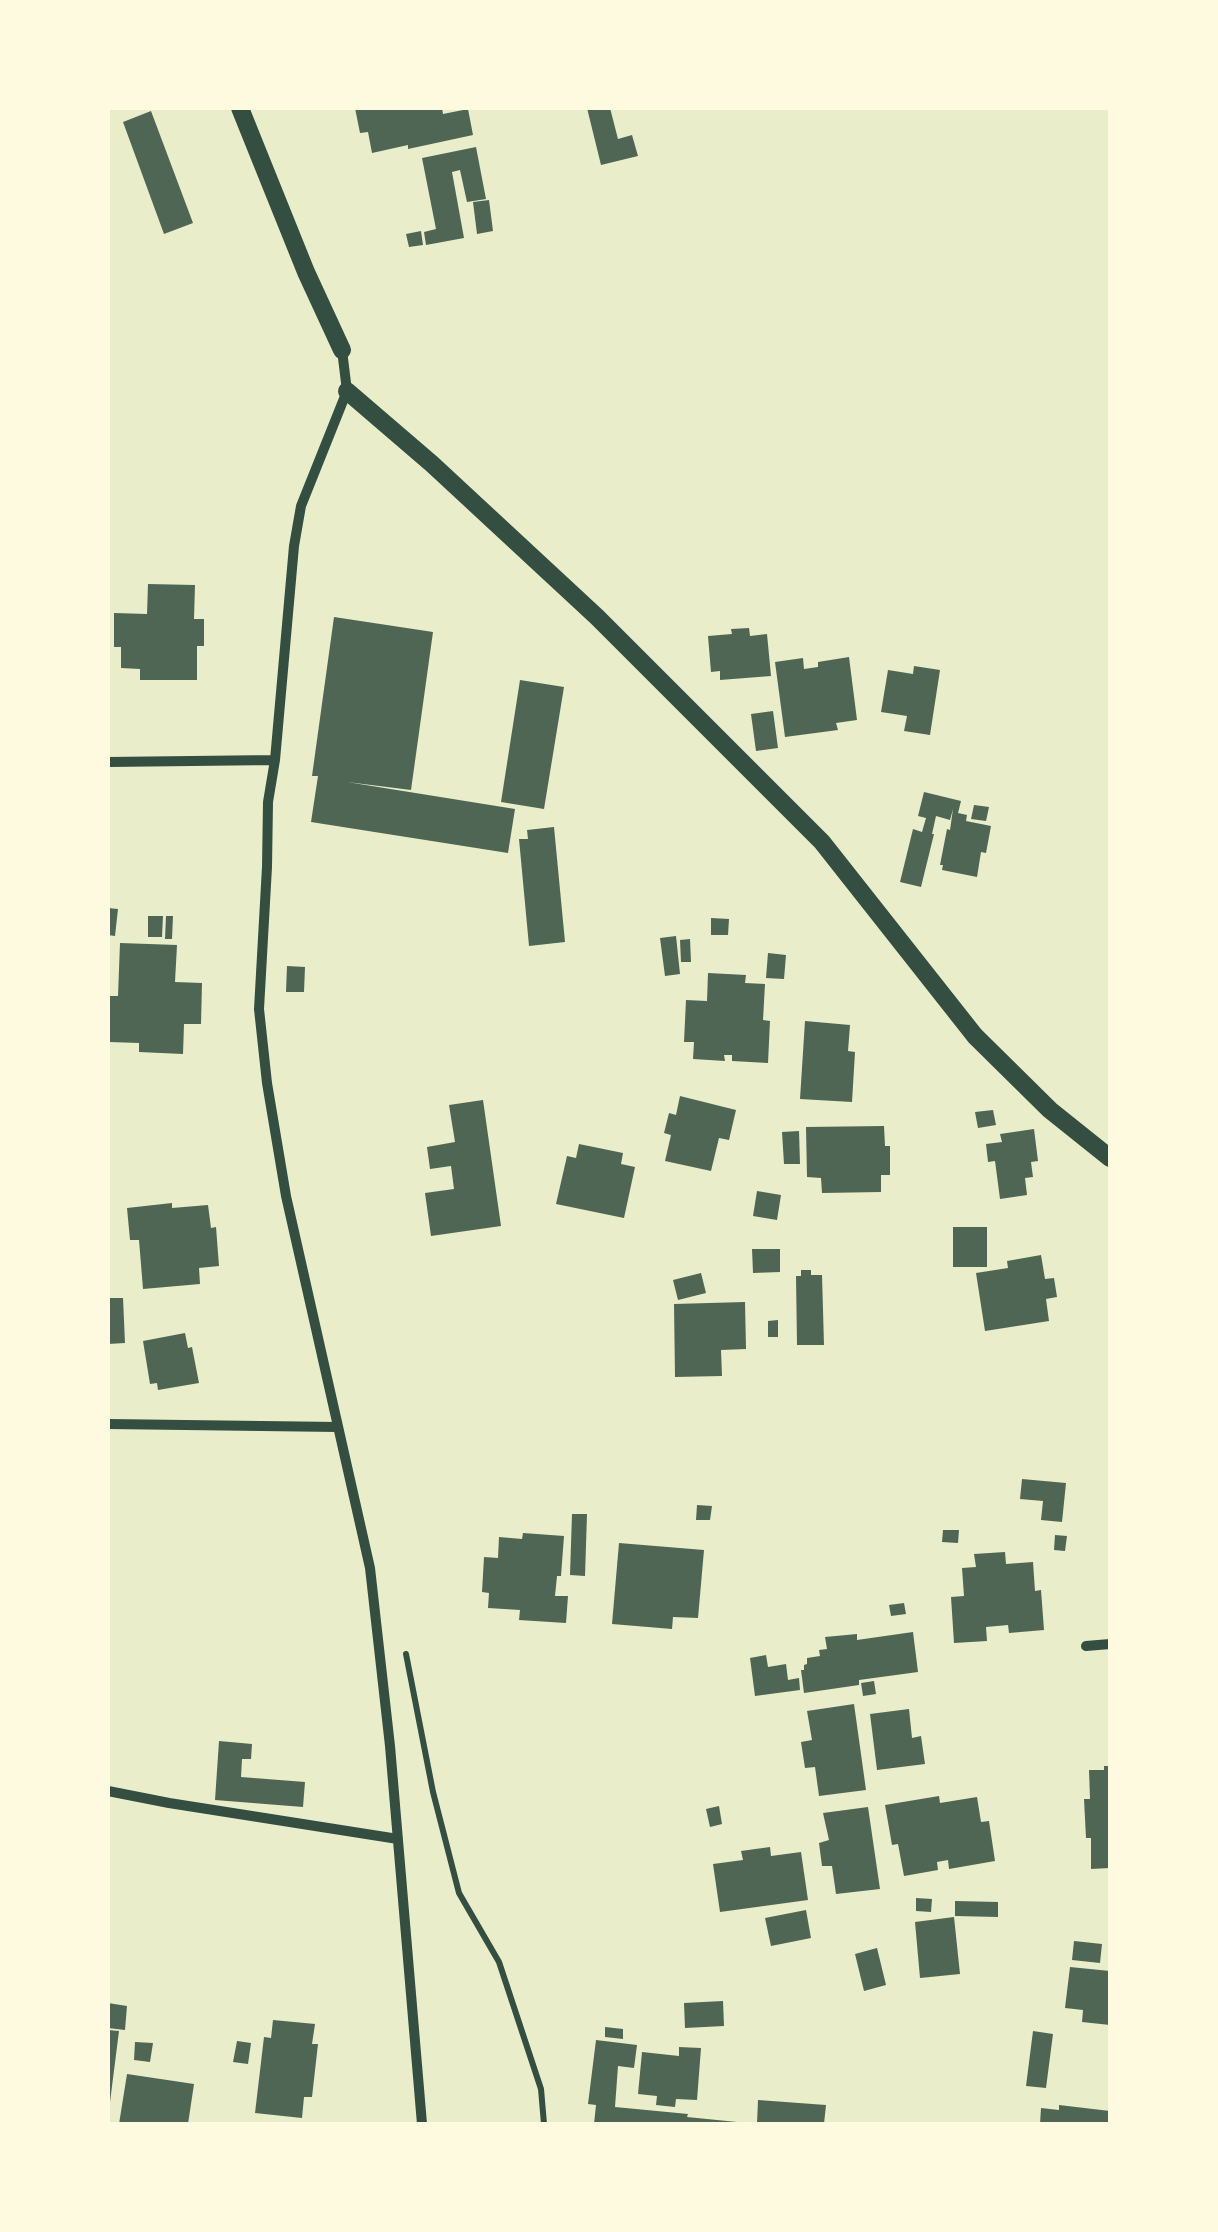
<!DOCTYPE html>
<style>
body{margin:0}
#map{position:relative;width:1218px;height:2232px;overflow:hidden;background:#e9edc9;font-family:"Archivo Narrow",sans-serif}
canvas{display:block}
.frame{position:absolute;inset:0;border:110px solid #fefae0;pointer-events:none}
</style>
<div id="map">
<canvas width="1218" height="2232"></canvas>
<div class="frame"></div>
</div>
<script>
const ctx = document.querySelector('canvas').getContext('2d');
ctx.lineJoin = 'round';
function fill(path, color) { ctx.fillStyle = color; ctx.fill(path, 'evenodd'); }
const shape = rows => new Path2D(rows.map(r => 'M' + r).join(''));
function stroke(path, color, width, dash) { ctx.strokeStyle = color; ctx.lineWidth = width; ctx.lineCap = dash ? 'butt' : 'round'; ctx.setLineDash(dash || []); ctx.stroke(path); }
fill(shape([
 [355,108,442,108,443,114,468,109,473,135,408,149,408,145,372,153,368,132,360,133],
 [587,108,610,108,618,139,632,135,638,156,601,165],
 [151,111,193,223,164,234,123,122],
 [476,147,486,199,467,202,460,170,452,172,464,238,426,245,424,232,436,229,422,158],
 [489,200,493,231,477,234,473,202],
 [421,231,423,245,409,247,406,234],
 [148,584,195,585,194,619,204,619,204,646,197,646,197,680,140,680,140,669,121,668,121,647,114,647,114,613,147,614],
 [334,617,433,632,411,790,347,782,515,809,508,853,311,822,318,776,312,776],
 [749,628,750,636,767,634,771,676,720,680,720,671,711,672,708,636,732,634,731,629],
 [849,657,857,720,836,723,838,730,785,737,775,662,803,658,804,669,818,667,818,662],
 [914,666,940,670,930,735,904,731,907,716,881,712,888,670,913,674],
 [520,680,564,687,544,809,501,802],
 [773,711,778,748,756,751,751,714],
 [924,792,961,801,958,813,967,815,966,821,991,826,986,853,981,852,977,877,942,870,943,865,940,865,947,829,950,830,953,809,950,820,936,816,932,834,934,834,921,887,900,882,913,829,922,832,926,818,918,816],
 [974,805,989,807,986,821,971,819],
 [554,827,565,942,529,946,519,839,528,839,527,830],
 [108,908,118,909,115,936,108,935],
 [148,916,163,916,162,937,148,937],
 [166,916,173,916,172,939,165,939],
 [711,918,729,919,728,935,711,935],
 [676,936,680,974,665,976,660,938],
 [690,939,691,962,681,962,680,940],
 [120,943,177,945,175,982,202,983,201,1024,184,1024,183,1054,139,1052,139,1043,109,1042,110,996,118,996],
 [768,953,786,955,784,979,766,978],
 [287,966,305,967,304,992,286,992],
 [708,973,746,975,745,983,765,984,763,1020,770,1021,768,1063,732,1061,732,1055,724,1055,725,1061,693,1059,694,1042,684,1042,686,1000,707,1001],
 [805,1021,850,1025,848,1051,855,1052,852,1102,800,1099],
 [680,1096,736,1110,729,1140,719,1138,711,1171,665,1161,671,1135,664,1133,669,1113,676,1115],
 [483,1100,501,1226,431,1236,425,1193,454,1189,451,1166,430,1169,427,1147,455,1142,449,1105],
 [993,1110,996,1125,978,1128,975,1112],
 [884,1126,885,1146,890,1146,890,1175,881,1175,881,1192,822,1193,821,1178,807,1177,806,1127],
 [1034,1129,1038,1161,1031,1162,1033,1177,1025,1178,1027,1195,1000,1199,995,1161,988,1162,986,1144,1002,1142,1000,1134],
 [799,1131,800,1164,784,1164,782,1132],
 [579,1144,623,1153,621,1164,635,1167,624,1218,556,1204,567,1156,576,1158],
 [757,1191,781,1195,777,1220,753,1216],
 [172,1203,172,1208,208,1205,211,1228,216,1227,219,1266,199,1268,200,1284,143,1289,139,1240,130,1240,127,1208],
 [953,1227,987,1227,987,1267,953,1267],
 [752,1249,780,1249,780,1272,753,1273],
 [1041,1255,1045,1279,1054,1278,1057,1297,1046,1299,1049,1321,985,1331,976,1273,1008,1268,1007,1261],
 [801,1270,811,1270,811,1275,822,1275,824,1345,797,1345,796,1276,801,1276],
 [701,1273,706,1293,678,1300,673,1280],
 [108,1298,123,1298,125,1343,108,1344],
 [745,1302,746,1349,721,1350,722,1376,675,1377,674,1304],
 [778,1320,778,1337,768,1337,768,1321],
 [185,1333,188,1348,192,1347,199,1383,158,1390,157,1383,150,1384,143,1341],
 [1022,1479,1066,1483,1062,1522,1041,1520,1043,1501,1020,1499],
 [697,1505,712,1506,710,1520,696,1520],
 [572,1514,587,1514,585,1576,570,1575],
 [943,1530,959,1530,958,1543,942,1542],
 [523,1533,564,1536,561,1576,557,1576,555,1596,568,1596,566,1623,519,1620,520,1610,488,1608,489,1593,482,1592,484,1557,498,1558,499,1537,522,1539],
 [1055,1535,1067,1536,1065,1551,1054,1550],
 [619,1543,704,1550,698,1618,673,1617,672,1629,612,1624],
 [1005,1552,1006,1564,1033,1562,1035,1591,1041,1590,1044,1630,1009,1633,1008,1625,986,1627,987,1641,954,1643,951,1597,964,1596,962,1568,976,1567,974,1554],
 [904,1603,906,1614,891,1616,889,1605],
 [913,1632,918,1672,859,1680,859,1685,804,1693,801,1670,804,1670,804,1665,807,1664,807,1658,820,1656,819,1650,827,1649,825,1637,857,1634,857,1640],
 [766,1655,768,1667,786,1664,788,1680,799,1678,800,1690,755,1696,750,1658],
 [874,1681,876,1694,863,1696,861,1683],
 [854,1704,866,1790,819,1796,815,1767,805,1768,801,1742,812,1740,807,1711],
 [909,1709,912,1738,921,1736,925,1764,877,1770,870,1714],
 [219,1741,252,1744,251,1759,242,1759,241,1777,305,1782,303,1807,215,1800],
 [1104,1766,1110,1766,1110,1868,1091,1869,1091,1838,1086,1838,1084,1799,1090,1799,1089,1770,1104,1770],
 [939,1796,940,1803,977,1797,981,1822,989,1821,995,1861,949,1869,948,1860,937,1862,938,1870,904,1876,898,1844,892,1845,885,1805],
 [719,1806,722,1824,710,1827,706,1809],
 [868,1807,880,1889,836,1894,832,1866,822,1866,819,1843,829,1840,823,1813],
 [770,1847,771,1856,801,1852,808,1900,720,1912,713,1864,743,1860,741,1851],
 [916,1898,932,1899,931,1912,916,1911],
 [955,1901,998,1902,998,1917,955,1916],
 [806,1910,811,1938,771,1946,765,1918],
 [954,1917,960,1974,920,1978,915,1922],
 [1074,1941,1102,1944,1100,1963,1072,1960],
 [877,1948,886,1985,864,1991,855,1954],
 [1070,1967,1110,1971,1110,2025,1082,2022,1083,2010,1065,2008],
 [723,2001,724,2026,685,2028,684,2003],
 [108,2003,127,2006,125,2030,108,2028],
 [273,2020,315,2024,312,2044,318,2044,312,2097,304,2097,302,2118,255,2113,264,2037,271,2038],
 [605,2027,623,2029,623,2039,605,2037],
 [108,2030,119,2031,110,2102,108,2102],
 [1033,2031,1053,2034,1046,2088,1026,2086],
 [596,2040,637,2045,634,2068,618,2066,615,2107,688,2114,687,2117,737,2122,737,2124,594,2124,596,2105,588,2104],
 [237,2041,251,2043,248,2064,233,2062],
 [135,2042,153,2043,150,2062,134,2060],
 [679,2047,701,2048,697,2100,676,2099,675,2107,656,2105,657,2096,638,2094,642,2052,679,2056],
 [127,2074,194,2084,188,2124,119,2124],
 [758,2100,826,2105,824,2124,757,2124],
 [1059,2105,1110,2111,1110,2124,1040,2124,1041,2108,1059,2110]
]), '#4f6655');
stroke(shape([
 [406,1654,433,1792,459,1893,499,1962,541,2089,544,2124]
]), '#344e41', 6);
stroke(shape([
 [342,350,347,391,301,506,294,546,275,760,268,802,267,867,259,1009,267,1083,286,1196,370,1568,390,1746,422,2124],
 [108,762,275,760],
 [108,1424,338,1427],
 [1086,1646,1110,1644],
 [108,1791,169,1803,398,1839]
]), '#344e41', 10);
stroke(shape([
 [240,108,306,272,342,350],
 [347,391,432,464,597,617,822,842,975,1036,1050,1110,1110,1158]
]), '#344e41', 18);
</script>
